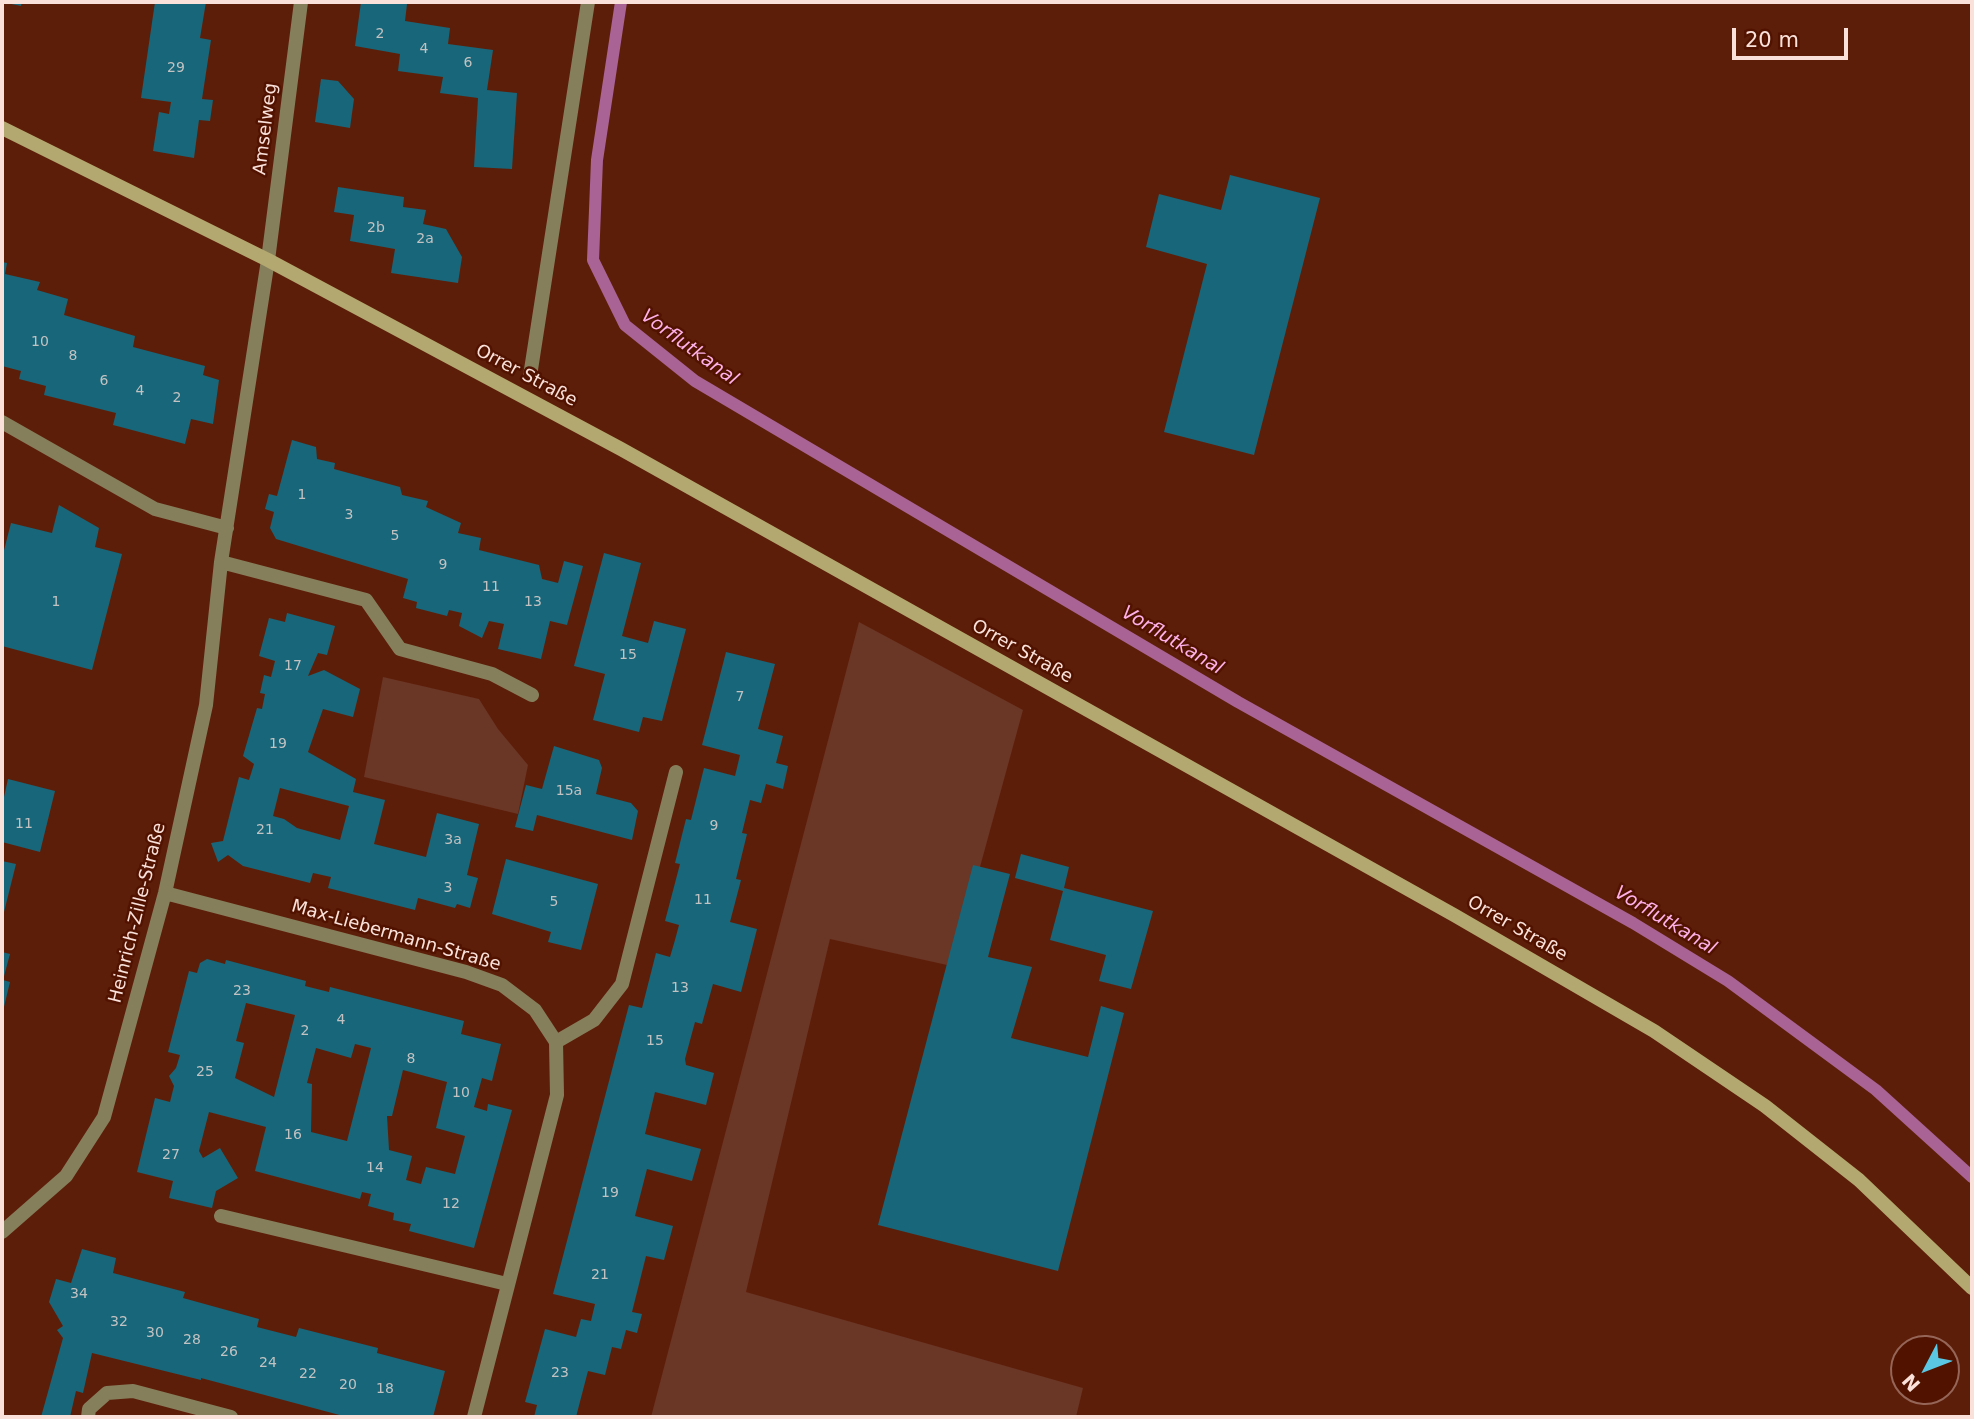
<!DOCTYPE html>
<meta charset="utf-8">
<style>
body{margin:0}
#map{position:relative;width:1974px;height:1419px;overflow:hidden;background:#5d1e09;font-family:"DejaVu Sans",sans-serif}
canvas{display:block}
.frame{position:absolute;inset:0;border:4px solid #fae1da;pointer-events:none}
.north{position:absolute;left:1890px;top:1335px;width:70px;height:70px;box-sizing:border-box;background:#511300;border:2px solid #956557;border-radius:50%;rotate:228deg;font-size:19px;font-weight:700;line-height:28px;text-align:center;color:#fae1da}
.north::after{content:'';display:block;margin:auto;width:24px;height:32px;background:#5ac8e5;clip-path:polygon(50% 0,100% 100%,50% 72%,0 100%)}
.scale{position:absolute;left:1732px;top:28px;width:116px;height:32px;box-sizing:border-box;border:4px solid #fae1da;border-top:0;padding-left:9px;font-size:21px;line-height:24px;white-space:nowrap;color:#fae1da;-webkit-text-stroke:5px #511300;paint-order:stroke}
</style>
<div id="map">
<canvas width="1974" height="1419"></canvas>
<div class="frame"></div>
<div class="north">N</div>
<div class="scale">20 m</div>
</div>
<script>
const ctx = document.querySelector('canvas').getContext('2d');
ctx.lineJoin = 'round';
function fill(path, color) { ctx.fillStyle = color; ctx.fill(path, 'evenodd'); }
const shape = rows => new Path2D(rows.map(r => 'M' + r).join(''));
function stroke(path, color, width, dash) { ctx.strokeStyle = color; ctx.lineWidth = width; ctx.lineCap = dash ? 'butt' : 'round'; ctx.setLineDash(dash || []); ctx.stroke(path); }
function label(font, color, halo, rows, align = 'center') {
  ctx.font = font + ' "DejaVu Sans",sans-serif'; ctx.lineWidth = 5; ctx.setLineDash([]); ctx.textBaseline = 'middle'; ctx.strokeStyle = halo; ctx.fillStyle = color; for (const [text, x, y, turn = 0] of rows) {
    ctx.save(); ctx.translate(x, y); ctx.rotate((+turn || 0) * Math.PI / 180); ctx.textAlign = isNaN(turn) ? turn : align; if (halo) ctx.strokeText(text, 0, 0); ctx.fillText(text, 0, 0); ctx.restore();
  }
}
fill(shape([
 [859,622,1023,710,980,867,947,965,830,939,746,1292,1083,1388,1076,1417,651,1417],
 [383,677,479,699,498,729,528,765,518,814,364,777]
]), '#6a3625');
stroke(shape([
 [621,2,597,160,593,260,625,325,695,381,1238,702,1633,923,1728,981,1876,1090,1972,1177]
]), '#a96395', 12);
fill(shape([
 [2,2,22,2,21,6],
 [155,2,206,2,200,38,211,40,202,99,213,100,210,121,199,120,194,158,153,151,159,112,169,114,171,102,141,98],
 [361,2,407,4,405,21,450,28,448,44,493,50,487,90,517,93,512,169,474,167,478,98,440,93,443,77,398,71,400,54,355,46],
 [321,79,338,81,354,99,350,128,315,122],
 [1230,175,1320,198,1254,455,1164,432,1207,264,1146,247,1159,194,1221,210],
 [338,187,404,197,403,207,426,210,423,224,446,229,462,257,458,283,391,273,395,249,350,241,354,215,334,212],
 [2,262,7,263,5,274,40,282,37,290,68,299,64,315,135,336,133,347,205,366,203,375,219,380,213,424,191,419,185,444,113,425,116,413,44,395,46,386,19,379,21,371,2,366],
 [292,440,316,447,317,459,335,463,334,469,400,487,402,495,428,501,426,507,461,523,458,533,481,538,479,550,539,565,542,579,558,583,564,561,583,566,567,625,550,621,541,659,498,649,504,624,489,621,482,638,459,626,462,613,449,610,447,616,416,608,417,602,403,598,408,579,276,539,270,528,274,512,265,509,269,494,277,496],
 [59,505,99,528,95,547,122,554,92,670,2,646,2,558,11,523,52,533],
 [604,553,641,563,622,636,648,643,654,621,686,629,662,721,643,717,639,732,593,720,605,674,574,666],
 [287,613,335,626,327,655,318,653,308,676,324,670,360,689,353,717,323,709,308,752,356,779,353,792,385,800,374,844,426,857,437,813,479,824,467,875,478,878,470,908,457,904,455,908,418,898,415,910,328,888,331,877,313,873,310,883,243,866,228,855,218,862,211,843,223,841,239,777,249,780,254,764,243,756,257,708,262,709,265,694,260,693,264,675,271,677,275,661,259,656,269,618,285,622],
 [280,788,349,806,340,840,297,828,284,819,273,816],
 [726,652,775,664,758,729,783,736,776,763,788,766,783,789,766,784,761,803,750,800,742,833,747,834,736,879,741,880,730,922,757,929,741,992,713,984,702,1024,695,1022,685,1059,686,1065,714,1073,706,1105,655,1092,645,1134,701,1149,692,1181,647,1169,635,1216,673,1226,664,1260,646,1256,632,1312,642,1314,637,1333,626,1330,621,1349,612,1347,605,1375,588,1371,576,1417,534,1417,537,1405,525,1402,545,1329,576,1337,581,1319,591,1321,595,1304,553,1294,629,1005,642,1008,656,953,670,957,675,940,679,925,665,921,680,864,675,863,686,819,691,820,704,768,735,776,740,755,702,745],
 [554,746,599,760,602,768,596,794,631,803,638,811,632,840,537,815,533,831,515,827,526,785,542,789],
 [8,779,55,791,40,852,2,842,2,806],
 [1021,854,1069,867,1064,888,1153,911,1131,989,1099,981,1106,955,1050,940,1063,891,1015,878],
 [506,859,598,884,581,950,548,942,551,932,492,914],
 [2,861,16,864,3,916,2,915],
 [973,865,1010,874,988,957,1032,967,1011,1038,1088,1057,1101,1006,1124,1013,1058,1271,878,1225],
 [2,952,10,954,3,980,10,982,3,1011],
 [207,959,225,964,226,960,306,981,305,986,329,992,330,987,464,1021,461,1034,501,1044,492,1081,482,1078,474,1107,487,1111,488,1104,512,1110,474,1248,409,1231,411,1224,393,1220,394,1213,368,1206,371,1194,362,1192,360,1199,255,1171,266,1127,209,1112,199,1151,203,1158,220,1148,238,1178,216,1191,212,1208,169,1198,173,1181,137,1172,155,1098,170,1102,174,1086,169,1076,176,1068,180,1055,168,1052,189,971,197,973,200,963],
 [246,1003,295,1015,274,1097,235,1078,244,1043,236,1041],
 [355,1044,371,1048,347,1141,311,1132,312,1084,307,1083,316,1048,351,1058],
 [403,1070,447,1082,436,1128,465,1136,455,1174,426,1167,421,1184,406,1180,412,1156,389,1150,387,1116,392,1116],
 [82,1249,116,1258,113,1273,185,1292,183,1298,259,1319,257,1327,296,1337,299,1328,378,1348,377,1353,445,1371,433,1417,347,1417,201,1378,201,1380,92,1353,83,1393,76,1391,70,1417,41,1417,63,1338,57,1330,63,1326,49,1302,56,1279,71,1283]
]), '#186679');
stroke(shape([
 [530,376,588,2],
 [556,1042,594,1020,622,984,676,772],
 [221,1216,507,1284],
 [88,1417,89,1409,107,1393,133,1391,231,1417]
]), '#867f5c', 14);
stroke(shape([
 [2,422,155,509,227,528],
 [221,562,366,600,400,649,492,674,532,695],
 [165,893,466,972,502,985,535,1010,556,1042,557,1095,474,1417],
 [2,1232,66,1176,104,1117,165,893,206,705,221,562,268,260,301,2]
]), '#867f5c', 14);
stroke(shape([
 [2,128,268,260,621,449,1454,915,1654,1031,1765,1106,1859,1180,1972,1288]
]), '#b3a870', 14);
label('14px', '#c2c2c2', null, [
 ["2",380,34],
 ["4",424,49],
 ["6",468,63],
 ["29",176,68],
 ["2b",376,228],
 ["2a",425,239],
 ["10",40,342],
 ["8",73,356],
 ["6",104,381],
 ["4",140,391],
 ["2",177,398],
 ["1",302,495],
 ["3",349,515],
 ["5",395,536],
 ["9",443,565],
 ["11",491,587],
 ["1",56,602],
 ["13",533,602],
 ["15",628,655],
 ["17",293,666],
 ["7",740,697],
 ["19",278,744],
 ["15a",569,791],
 ["11",24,824],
 ["9",714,826],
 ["21",265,830],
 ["3a",453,840],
 ["3",448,888],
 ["11",703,900],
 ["5",554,902],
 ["13",680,988],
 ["23",242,991],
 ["4",341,1020],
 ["2",305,1031],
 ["15",655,1041],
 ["8",411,1059],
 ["25",205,1072],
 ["10",461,1093],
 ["16",293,1135],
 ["27",171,1155],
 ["14",375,1168],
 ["19",610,1193],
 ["12",451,1204],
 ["21",600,1275],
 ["34",79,1294],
 ["32",119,1322],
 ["30",155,1333],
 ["28",192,1340],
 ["26",229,1352],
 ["24",268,1363],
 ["23",560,1373],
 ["22",308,1374],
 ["20",348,1385],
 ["18",385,1389]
]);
label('18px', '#fae1da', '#511300', [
 ["Amselweg",266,129,-83],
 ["Orrer Straße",526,376,28],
 ["Orrer Straße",1022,652,29],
 ["Heinrich-Zille-Straße",138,913,-76],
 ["Orrer Straße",1517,929,30],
 ["Max-Liebermann-Straße",396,936,16]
]);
label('italic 19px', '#feb1e8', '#511300', [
 ["Vorflutkanal",689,348,36],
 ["Vorflutkanal",1172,641,31],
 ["Vorflutkanal",1665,921,31]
]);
</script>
